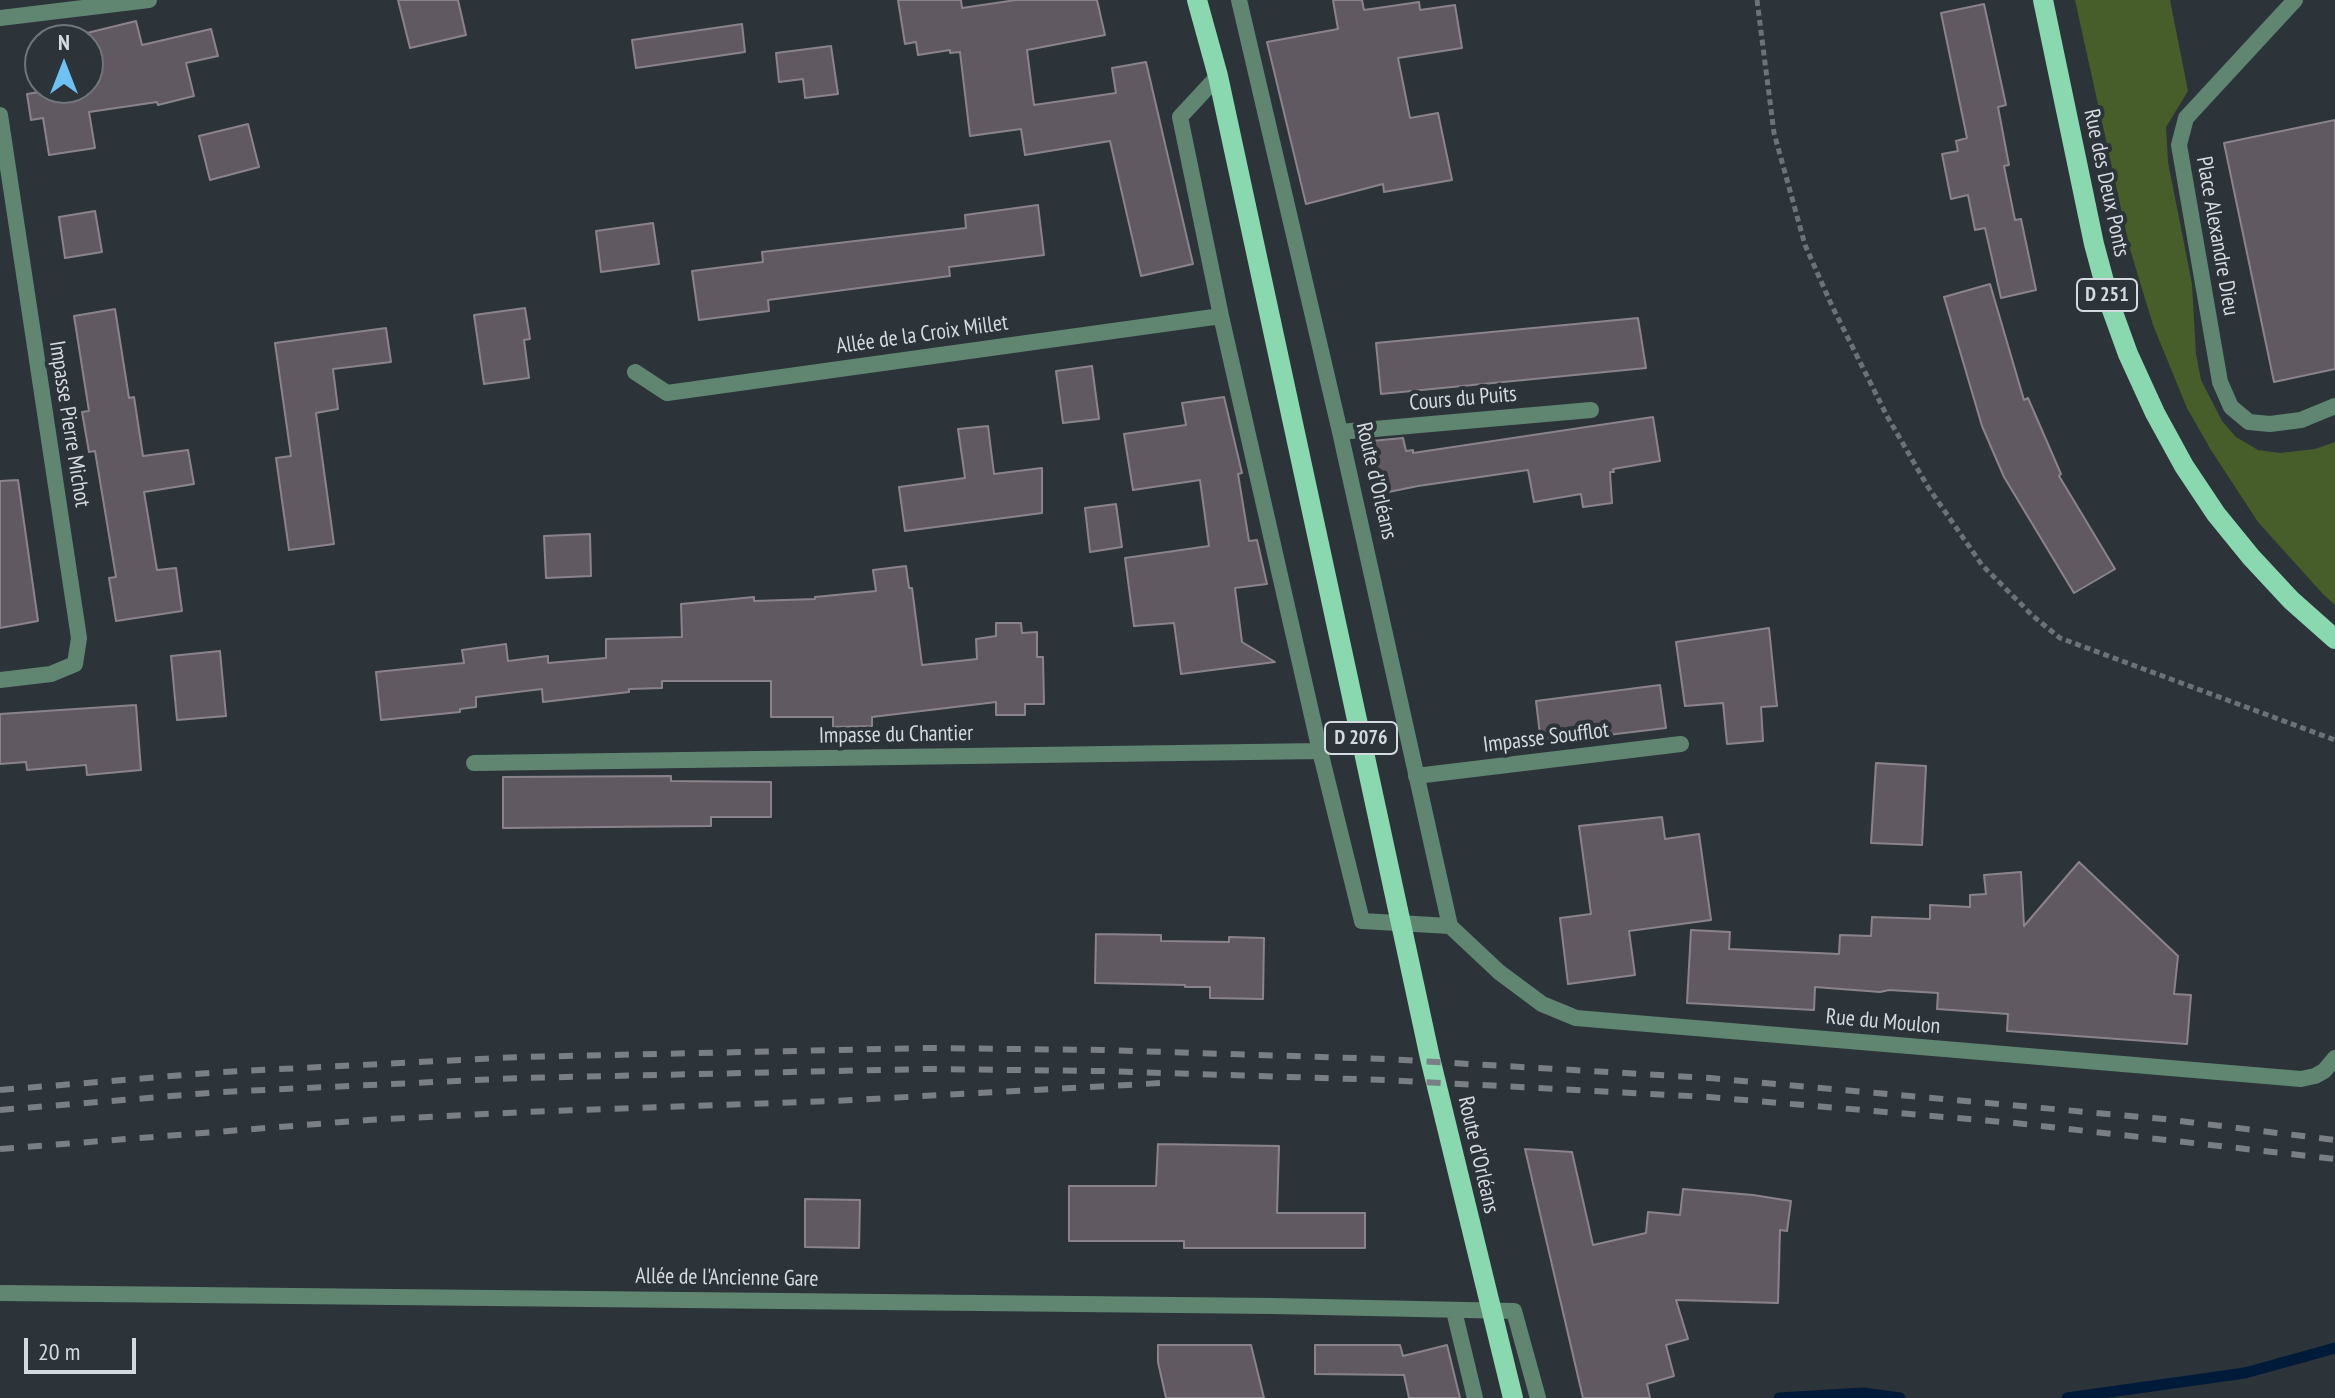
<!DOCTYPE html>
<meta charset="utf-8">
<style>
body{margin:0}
#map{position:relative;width:2335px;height:1398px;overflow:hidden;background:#2c343a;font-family:"PT Sans Narrow",sans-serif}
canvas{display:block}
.north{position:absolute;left:24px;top:24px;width:80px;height:80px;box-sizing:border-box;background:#2c343a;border:2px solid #70767c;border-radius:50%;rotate:0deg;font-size:22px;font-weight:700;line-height:32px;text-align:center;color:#d5dade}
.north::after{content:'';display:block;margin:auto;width:28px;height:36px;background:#6dc2f3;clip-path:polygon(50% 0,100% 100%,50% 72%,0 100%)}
.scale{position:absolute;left:24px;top:1338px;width:112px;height:36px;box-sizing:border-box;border:4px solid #d5dade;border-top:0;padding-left:10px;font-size:24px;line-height:28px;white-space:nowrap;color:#d5dade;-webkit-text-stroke:6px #2c343a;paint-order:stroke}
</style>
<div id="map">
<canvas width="2335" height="1398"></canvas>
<div class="north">N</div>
<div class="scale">20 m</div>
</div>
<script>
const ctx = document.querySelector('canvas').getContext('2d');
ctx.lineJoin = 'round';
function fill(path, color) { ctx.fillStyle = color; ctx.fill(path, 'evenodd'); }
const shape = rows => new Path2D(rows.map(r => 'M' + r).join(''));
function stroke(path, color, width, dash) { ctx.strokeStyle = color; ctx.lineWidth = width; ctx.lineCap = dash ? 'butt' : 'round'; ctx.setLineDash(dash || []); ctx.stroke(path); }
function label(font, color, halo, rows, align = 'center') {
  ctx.font = font + ' "PT Sans Narrow",sans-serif'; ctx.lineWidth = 8; ctx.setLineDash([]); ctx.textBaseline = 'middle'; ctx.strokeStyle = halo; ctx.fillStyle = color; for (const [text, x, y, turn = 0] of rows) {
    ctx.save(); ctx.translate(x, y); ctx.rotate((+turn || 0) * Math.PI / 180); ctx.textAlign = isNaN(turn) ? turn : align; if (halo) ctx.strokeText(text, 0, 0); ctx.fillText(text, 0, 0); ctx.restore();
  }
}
fill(shape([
 [2075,0,2170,0,2188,91,2166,127,2168,162,2192,284,2196,354,2201,380,2222,421,2236,437,2258,450,2280,453,2315,449,2335,442,2335,605,2323,594,2258,522,2211,450,2187,408,2153,325,2130,249]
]), '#475e2a');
stroke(shape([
 [1779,1398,1863,1393,1900,1398],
 [2067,1398,2245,1373,2335,1348]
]), '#001a39', 11);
const building = shape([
 [398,0,458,0,466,35,410,48,398,0],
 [898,0,961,0,962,8,1016,0,1097,0,1105,35,1027,50,1034,105,1116,93,1112,68,1146,62,1193,264,1141,276,1110,141,1025,155,1021,129,970,136,960,52,950,53,950,50,918,55,916,42,905,44,898,0],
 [1333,0,1362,0,1364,10,1419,2,1420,10,1455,5,1462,48,1398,58,1410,118,1438,113,1452,180,1384,192,1383,184,1306,204,1267,42,1338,29,1333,0],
 [1984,4,2006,105,1998,107,2009,165,2004,166,2015,220,2021,219,2036,290,2001,298,1985,228,1975,230,1968,195,1951,199,1942,154,1958,151,1956,141,1967,138,1941,13,1984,4],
 [136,21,142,45,211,29,218,56,186,63,194,96,158,105,157,102,89,112,95,148,49,155,43,118,31,120,27,94,39,92,38,88,88,88,88,84,99,82,87,33,136,21],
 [742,24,745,52,636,68,632,40,742,24],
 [831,46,838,94,805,98,803,79,779,82,776,53,831,46],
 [2335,120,2335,369,2274,382,2224,143,2335,120],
 [248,124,259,167,210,180,199,136,248,124],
 [1038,205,1044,255,949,267,950,276,768,300,769,311,699,320,692,271,763,262,762,252,966,228,965,215,1038,205],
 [95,211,102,252,65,258,59,217,95,211],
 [653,223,659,264,601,272,596,231,653,223],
 [1990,284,2024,400,2028,398,2061,474,2059,476,2115,569,2074,593,2004,477,1982,426,1944,297,1990,284],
 [525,308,530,339,524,340,529,378,484,384,474,315,525,308],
 [115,309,129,398,134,397,143,456,188,450,194,484,144,492,157,570,176,568,182,611,116,621,109,578,116,577,95,451,89,452,82,412,89,411,74,316,115,309],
 [1638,318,1646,368,1381,394,1376,343,1638,318],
 [386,328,391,362,333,369,338,409,316,413,334,544,289,550,276,458,291,456,275,343,386,328],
 [1092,366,1099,419,1063,423,1056,371,1092,366],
 [1224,397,1242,473,1238,474,1249,541,1257,540,1267,584,1235,588,1242,642,1275,662,1181,674,1174,623,1134,626,1125,558,1209,546,1200,480,1133,490,1124,434,1186,425,1182,403,1224,397],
 [1653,417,1660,461,1613,469,1614,472,1610,472,1612,503,1583,507,1581,494,1534,502,1528,470,1418,486,1374,495,1361,442,1403,438,1406,451,1413,450,1413,453,1653,417],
 [988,426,994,474,1042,468,1042,513,905,531,899,487,965,478,958,429,988,426],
 [18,480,38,621,0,628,0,481,18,480],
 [1116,504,1122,547,1090,552,1085,508,1116,504],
 [590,534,591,576,546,578,544,536,590,534],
 [906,566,909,588,912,588,922,665,977,659,976,639,996,636,996,623,1021,623,1022,633,1037,632,1037,657,1043,657,1044,704,1025,704,1025,715,996,715,996,702,872,717,872,726,833,727,833,717,771,717,771,681,662,681,662,688,629,689,629,692,543,702,542,689,476,697,476,707,460,709,460,712,381,720,376,672,464,663,462,650,506,644,508,661,548,656,548,663,606,658,606,639,682,637,681,604,754,597,754,601,815,599,815,597,876,591,873,570,906,566],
 [1769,628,1777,706,1761,707,1763,741,1727,744,1723,703,1685,706,1676,642,1769,628],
 [220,651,226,716,177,720,171,656,220,651],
 [1660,685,1666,728,1541,743,1536,701,1660,685],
 [136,705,141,770,87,775,86,765,27,770,26,762,0,764,0,714,136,705],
 [1876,763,1926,766,1922,845,1871,843,1876,763],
 [671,776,671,781,771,782,771,817,711,817,711,826,503,828,503,777,671,776],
 [1662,817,1665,839,1699,834,1711,920,1629,931,1635,975,1568,984,1560,918,1591,914,1579,826,1662,817],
 [2079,862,2178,956,2174,994,2191,995,2187,1044,2007,1031,2008,1014,1937,1009,1938,993,1889,990,1880,992,1815,987,1814,1010,1687,1003,1691,930,1730,932,1729,949,1839,954,1840,935,1871,936,1872,917,1930,919,1930,905,1970,907,1970,895,1986,894,1984,875,2021,872,2024,926,2079,862],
 [1096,934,1161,935,1161,941,1229,942,1229,937,1264,938,1263,999,1210,998,1210,987,1185,987,1185,985,1095,983,1096,934],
 [1158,1144,1279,1146,1277,1213,1365,1213,1365,1248,1184,1248,1184,1241,1069,1241,1069,1186,1156,1186,1158,1144],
 [1525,1149,1572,1152,1593,1245,1646,1233,1648,1212,1680,1215,1683,1189,1753,1195,1791,1201,1787,1231,1780,1230,1778,1303,1676,1300,1688,1339,1666,1345,1674,1376,1647,1384,1650,1398,1583,1398,1525,1149],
 [805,1199,860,1200,859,1248,805,1247,805,1199],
 [1158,1345,1251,1345,1264,1398,1166,1398,1158,1362,1158,1345],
 [1315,1345,1400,1345,1403,1356,1447,1345,1460,1398,1409,1398,1404,1375,1315,1374,1315,1345]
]);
fill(building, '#615961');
stroke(building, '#8b838b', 2);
stroke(shape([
 [1757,0,1774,133,1805,245,1832,306,1887,416,1928,487,1982,565,2033,616,2060,638,2335,740]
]), '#6c7378', 5, [6, 4]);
stroke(shape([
 [2295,0,2186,118,2179,145,2220,382,2231,407,2249,422,2270,424,2301,420,2335,406]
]), '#608672', 16);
stroke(shape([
 [1239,0,1340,432,1450,926],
 [0,18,149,0],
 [1218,76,1180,117,1221,316,1320,751,1362,921,1450,926],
 [0,115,79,638,75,664,51,674,0,680],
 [635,372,667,393,1221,316],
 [1340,432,1591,410],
 [474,763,1320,751],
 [1416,776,1681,744],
 [1450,926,1499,972,1542,1004,1576,1018,2301,1079,2315,1076,2324,1071,2335,1058],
 [0,1293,1273,1306,1514,1311,1538,1398],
 [1454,1311,1475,1398]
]), '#608672', 16);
stroke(shape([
 [1197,0,1218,76,1430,1058,1513,1398],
 [2043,0,2094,244,2111,307,2128,354,2155,413,2184,466,2216,514,2251,557,2291,600,2335,639]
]), '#89d8af', 20);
stroke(shape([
 [0,1090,221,1072,520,1057,927,1048,1102,1050,1385,1059,1710,1078,2164,1119,2335,1140],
 [0,1110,221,1092,520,1078,926,1069,1101,1071,1385,1080,1709,1097,2015,1123,2335,1159],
 [0,1149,368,1120,525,1112,833,1101,1162,1083]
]), '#797f84', 6, [14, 14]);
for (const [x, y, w] of [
 [2107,295,60],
 [1361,738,72]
]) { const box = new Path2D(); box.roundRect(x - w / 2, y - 16, w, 32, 6); ctx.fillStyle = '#2c343a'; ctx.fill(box); stroke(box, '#d5dade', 2); }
label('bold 20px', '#d5dade', null, [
 ["D 251",2107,295],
 ["D 2076",1361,738]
]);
label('22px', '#d5dade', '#2c343a', [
 ["Rue des Deux Ponts",2106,183,78],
 ["Place Alexandre Dieu",2217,236,80],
 ["Allée de la Croix Millet",922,335,-8],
 ["Cours du Puits",1463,399,-5],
 ["Impasse Pierre Michot",69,424,81],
 ["Route d'Orléans",1376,481,77],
 ["Impasse du Chantier",896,735,-1],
 ["Impasse Soufflot",1546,738,-7],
 ["Rue du Moulon",1883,1022,5],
 ["Route d'Orléans",1478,1155,77],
 ["Allée de l'Ancienne Gare",727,1278,1]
]);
</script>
